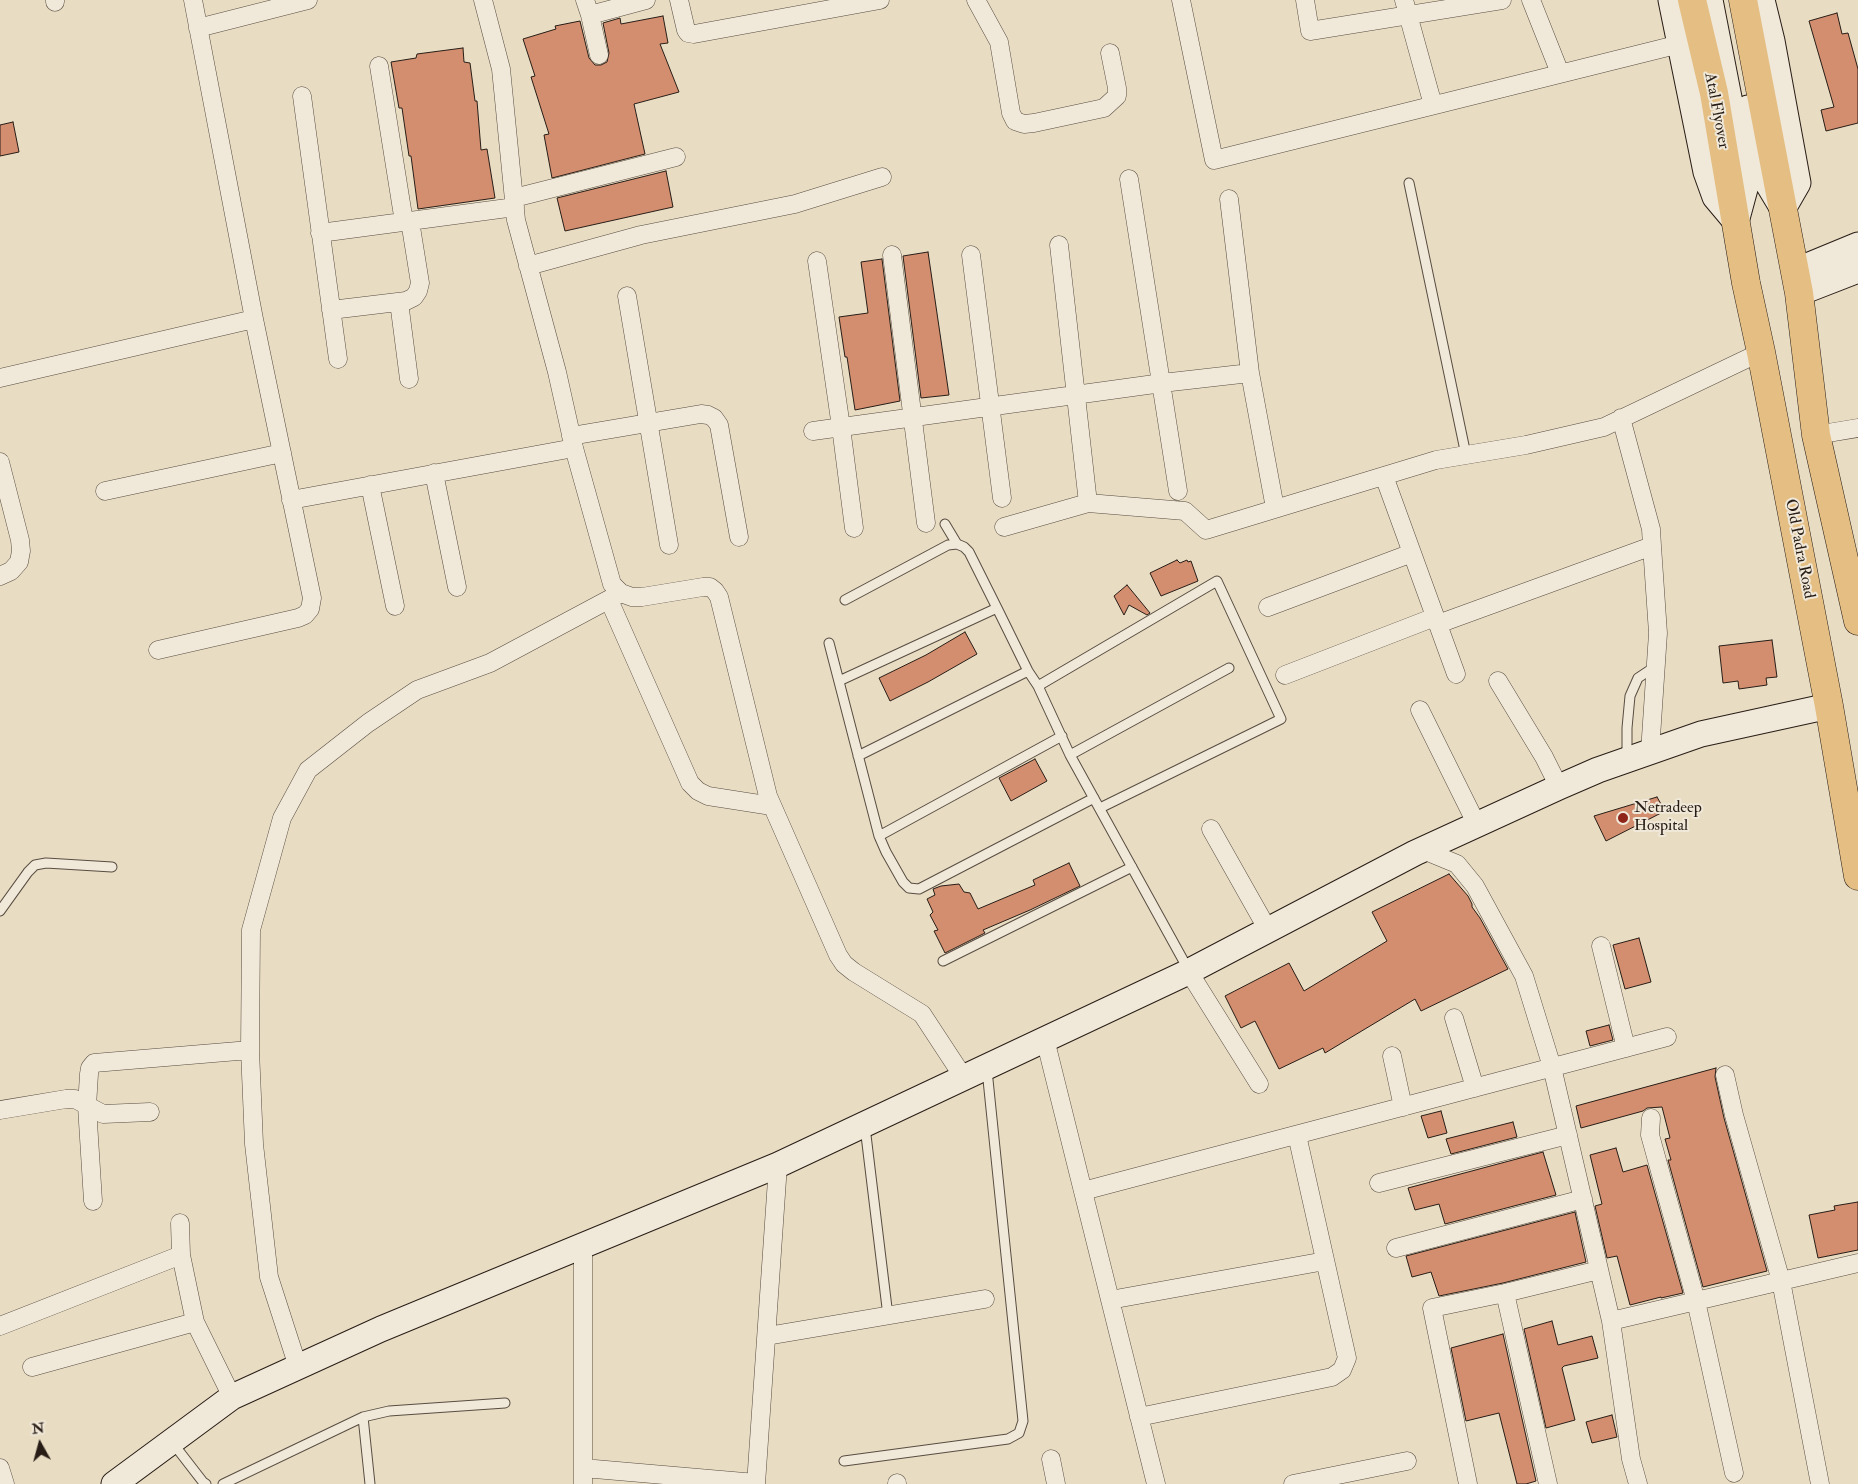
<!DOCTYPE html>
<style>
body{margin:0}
#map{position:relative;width:1858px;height:1484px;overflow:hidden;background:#e8dcc3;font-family:"IM FELL Double Pica",serif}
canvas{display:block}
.north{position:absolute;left:15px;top:1419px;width:50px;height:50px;-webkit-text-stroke:4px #f0e8d8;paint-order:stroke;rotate:353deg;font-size:14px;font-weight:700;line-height:20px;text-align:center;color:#281d16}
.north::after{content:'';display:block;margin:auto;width:18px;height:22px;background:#281d16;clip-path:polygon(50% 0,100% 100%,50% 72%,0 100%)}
</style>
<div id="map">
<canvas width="1858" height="1484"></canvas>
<div class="north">N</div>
</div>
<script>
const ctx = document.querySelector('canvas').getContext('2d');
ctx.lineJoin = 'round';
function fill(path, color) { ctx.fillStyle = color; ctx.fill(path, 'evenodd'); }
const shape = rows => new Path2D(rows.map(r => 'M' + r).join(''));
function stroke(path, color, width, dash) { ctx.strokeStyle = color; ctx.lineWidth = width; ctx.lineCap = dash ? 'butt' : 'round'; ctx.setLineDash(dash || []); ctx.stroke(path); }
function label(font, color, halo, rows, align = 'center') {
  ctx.font = font + ' "IM FELL Double Pica",serif'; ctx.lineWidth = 4; ctx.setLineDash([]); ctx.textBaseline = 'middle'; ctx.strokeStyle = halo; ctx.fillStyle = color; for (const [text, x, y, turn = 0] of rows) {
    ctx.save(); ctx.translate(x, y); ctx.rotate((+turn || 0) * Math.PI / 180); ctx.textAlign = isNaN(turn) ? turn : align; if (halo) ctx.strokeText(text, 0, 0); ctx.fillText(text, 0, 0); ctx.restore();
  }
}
const building = shape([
 [1837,13,1842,34,1848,33,1858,69,1858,123,1826,131,1821,110,1834,107,1809,21,1837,13],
 [663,16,668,43,660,44,679,92,634,104,645,154,552,178,544,135,549,134,531,77,535,76,523,39,556,29,555,26,580,21,589,58,595,65,601,65,607,62,609,53,603,23,620,18,621,24,663,16],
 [463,48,464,62,470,63,475,101,477,101,481,150,487,149,495,198,418,209,411,156,409,156,402,108,399,108,391,62,416,58,417,54,463,48],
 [13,122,19,152,0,156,0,125,13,122],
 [666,171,673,207,565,231,557,198,666,171],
 [928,252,949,395,921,398,903,256,928,252],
 [882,259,900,401,855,410,847,357,845,357,839,317,868,313,861,262,882,259],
 [1177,560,1180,563,1187,560,1188,562,1191,561,1198,581,1161,596,1150,573,1177,560],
 [1127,585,1150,613,1147,615,1129,605,1124,615,1114,596,1127,585],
 [965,632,977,654,928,682,890,701,879,678,926,655,965,632],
 [1772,640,1777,677,1766,678,1767,685,1739,689,1738,681,1723,683,1719,646,1772,640],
 [1035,759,1047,781,1011,801,999,778,1035,759],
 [1657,797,1665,811,1606,841,1594,816,1657,797],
 [1069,863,1080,886,1030,910,983,930,985,933,945,953,934,931,938,930,930,915,933,912,927,899,935,895,933,889,941,886,959,884,964,892,970,893,978,909,1035,885,1033,880,1069,863],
 [1449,874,1468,896,1472,904,1472,907,1480,918,1508,969,1421,1011,1415,999,1325,1053,1323,1048,1279,1069,1255,1021,1241,1028,1225,996,1289,963,1304,991,1387,941,1372,912,1449,874],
 [1639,938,1651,982,1625,989,1613,945,1639,938],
 [1609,1025,1613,1040,1590,1046,1586,1031,1609,1025],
 [1716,1068,1715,1077,1724,1118,1767,1271,1703,1287,1668,1160,1671,1160,1665,1139,1670,1138,1662,1107,1647,1108,1643,1111,1581,1128,1576,1106,1716,1068],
 [1441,1111,1447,1133,1428,1138,1421,1116,1441,1111],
 [1513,1122,1517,1137,1451,1154,1446,1139,1513,1122],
 [1616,1148,1623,1172,1647,1165,1683,1293,1661,1298,1661,1297,1630,1305,1617,1256,1607,1258,1595,1206,1602,1204,1590,1155,1616,1148],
 [1543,1152,1556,1195,1445,1224,1439,1204,1415,1210,1408,1188,1543,1152],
 [1858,1202,1858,1250,1818,1258,1809,1215,1835,1210,1834,1206,1858,1202],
 [1575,1212,1586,1262,1503,1283,1439,1296,1431,1272,1412,1277,1406,1256,1575,1212],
 [1552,1321,1558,1345,1592,1336,1598,1358,1564,1366,1562,1368,1575,1420,1546,1428,1524,1329,1552,1321],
 [1503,1334,1536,1481,1526,1484,1517,1484,1499,1413,1466,1421,1451,1348,1503,1334],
 [1612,1415,1617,1437,1592,1443,1586,1422,1612,1415]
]);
fill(building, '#d28e6f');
stroke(building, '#281d16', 1);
const lane = shape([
 [1409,183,1466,455],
 [945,524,957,544],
 [845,600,948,545,957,544,964,547,969,552,997,608],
 [829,643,879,836,886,852,903,882,909,888,919,889,1094,798],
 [839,681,997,608,1028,671,1038,686,1070,755,1188,969],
 [1038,686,1217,581,1281,719,1100,808],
 [1070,755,1229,668],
 [858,756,1028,671],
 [1627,757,1627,728,1630,696,1638,678,1656,666],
 [879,836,1062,736],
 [0,911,28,872,35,865,46,863,112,867],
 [943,961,1132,867],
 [865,1127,888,1316],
 [363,1417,370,1484],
 [172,1442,203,1482,206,1484],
 [844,1461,1008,1439,1019,1433,1023,1421,987,1070],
 [223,1484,363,1417,389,1411,505,1403]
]);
const street = shape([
 [55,0,55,2],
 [483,0,501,69,516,220,557,372,574,448,612,584,621,593,632,597,642,597,703,587,710,587,715,591,719,597,768,796,838,955,844,964,854,972,922,1014,964,1078],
 [585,0,590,15,599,55],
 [679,0,686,30,688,33,694,34,880,0],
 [976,0,999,42,1011,113,1015,121,1024,124,1034,123,1104,108,1117,96,1117,88,1110,53],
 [1181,0,1214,160,1680,44],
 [1305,0,1310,31,1502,0],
 [1404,0,1433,105],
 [1531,0,1560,73],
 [590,15,646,0],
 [198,28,308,0],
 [379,66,404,222],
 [302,96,338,359],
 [1129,179,1178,491],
 [514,198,676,157],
 [1229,199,1250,373],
 [320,233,515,207],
 [1059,245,1088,503],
 [892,255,926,523],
 [971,255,1002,498],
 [817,261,841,427,854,528],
 [528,266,641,235,795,204,882,177],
 [627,296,669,545],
 [399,302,409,379],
 [331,310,406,301,414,297,418,291,420,283,410,221],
 [0,378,254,319],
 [1621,418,1651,529,1652,546,1658,633,1650,752],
 [813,431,1162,383,1250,373,1275,508],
 [1816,435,1858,428],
 [571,436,701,414,708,415,714,418,719,425,739,537],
 [0,462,20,540,21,551,19,562,11,571,0,576],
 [434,473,457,587],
 [1384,476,1456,674],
 [370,485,395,606],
 [105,491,282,453],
 [291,500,574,448],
 [1004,527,1088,503,1185,511,1206,530,1436,460,1526,445,1604,427,1761,352],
 [609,600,690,783,698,791,708,796,772,806],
 [1268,607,1412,553],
 [1438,624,1652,546],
 [158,650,298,618,305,615,310,609,312,598,254,319,193,0],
 [1285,675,1435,617],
 [1498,681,1544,757,1559,787],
 [1420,710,1477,825],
 [1211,829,1268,930],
 [1423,850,1457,864,1475,886,1524,976,1552,1067,1611,1321,1858,1263],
 [1601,946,1626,1048],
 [1189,972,1259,1084],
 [1454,1018,1475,1088],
 [1045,1039,1156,1484],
 [1392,1056,1403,1107],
 [1725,1075,1734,1115,1781,1281,1820,1484],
 [0,1110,66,1099,75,1099,103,1114,150,1112],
 [1651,1118,1650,1135,1696,1301,1734,1473],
 [1379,1183,1568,1135],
 [1083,1191,1667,1037],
 [93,1201,87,1106,89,1074,90,1068,94,1063,250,1050],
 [180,1223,181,1255,195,1322,232,1397],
 [1396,1248,1583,1199],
 [1505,1293,1548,1484],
 [1110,1300,1325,1261],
 [1611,1321,1631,1459,1638,1484],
 [0,1326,181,1255],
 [767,1336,985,1299],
 [32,1367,195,1322],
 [298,1367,269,1277,254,1144,250,1050,251,930,282,818,308,770,368,723,417,690,490,663,621,593],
 [1139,1417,1332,1377,1342,1370,1347,1358,1297,1135],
 [1051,1459,1056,1484],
 [0,1468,5,1484],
 [583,1468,756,1483],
 [897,1483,897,1484],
 [583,1484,583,1245],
 [756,1484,778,1165],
 [1293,1484,1407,1461],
 [1468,1484,1432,1308,1505,1293,1599,1270]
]);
const secondary = shape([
 [1671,0,1706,172,1715,197,1736,222],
 [1710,0,1746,185,1736,222],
 [1762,0,1772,41,1798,183,1783,209],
 [1748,108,1762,174,1780,204],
 [1795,271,1858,245],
 [1799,293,1858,270],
 [114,1484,232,1397,381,1329,778,1165,1184,974,1415,853,1559,787,1598,770,1701,734,1829,706]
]);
const primary = shape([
 [1692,0,1714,93,1746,283,1761,352,1829,706,1858,876],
 [1743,0,1799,293,1816,435,1858,621]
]);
stroke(lane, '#584d41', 11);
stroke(street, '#584d41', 19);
stroke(secondary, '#281d16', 27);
stroke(primary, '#281d16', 29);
stroke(lane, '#f0e8d8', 9);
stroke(street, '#f0e8d8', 18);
stroke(secondary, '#f0e8d8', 25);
stroke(primary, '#e4be82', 28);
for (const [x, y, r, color] of [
 [1623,818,6,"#8f2418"]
]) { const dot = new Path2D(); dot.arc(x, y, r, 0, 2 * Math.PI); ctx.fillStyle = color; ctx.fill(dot); stroke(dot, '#f0e8d8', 2); }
label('16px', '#281d16', '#f0e8d8', [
 ["Atal Flyover",1716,111,79],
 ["Old Padra Road",1799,549,79]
]);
label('16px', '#281d16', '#f0e8d8', [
 ["Netradeep",1634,809],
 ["Hospital",1634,827]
], 'left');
</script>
